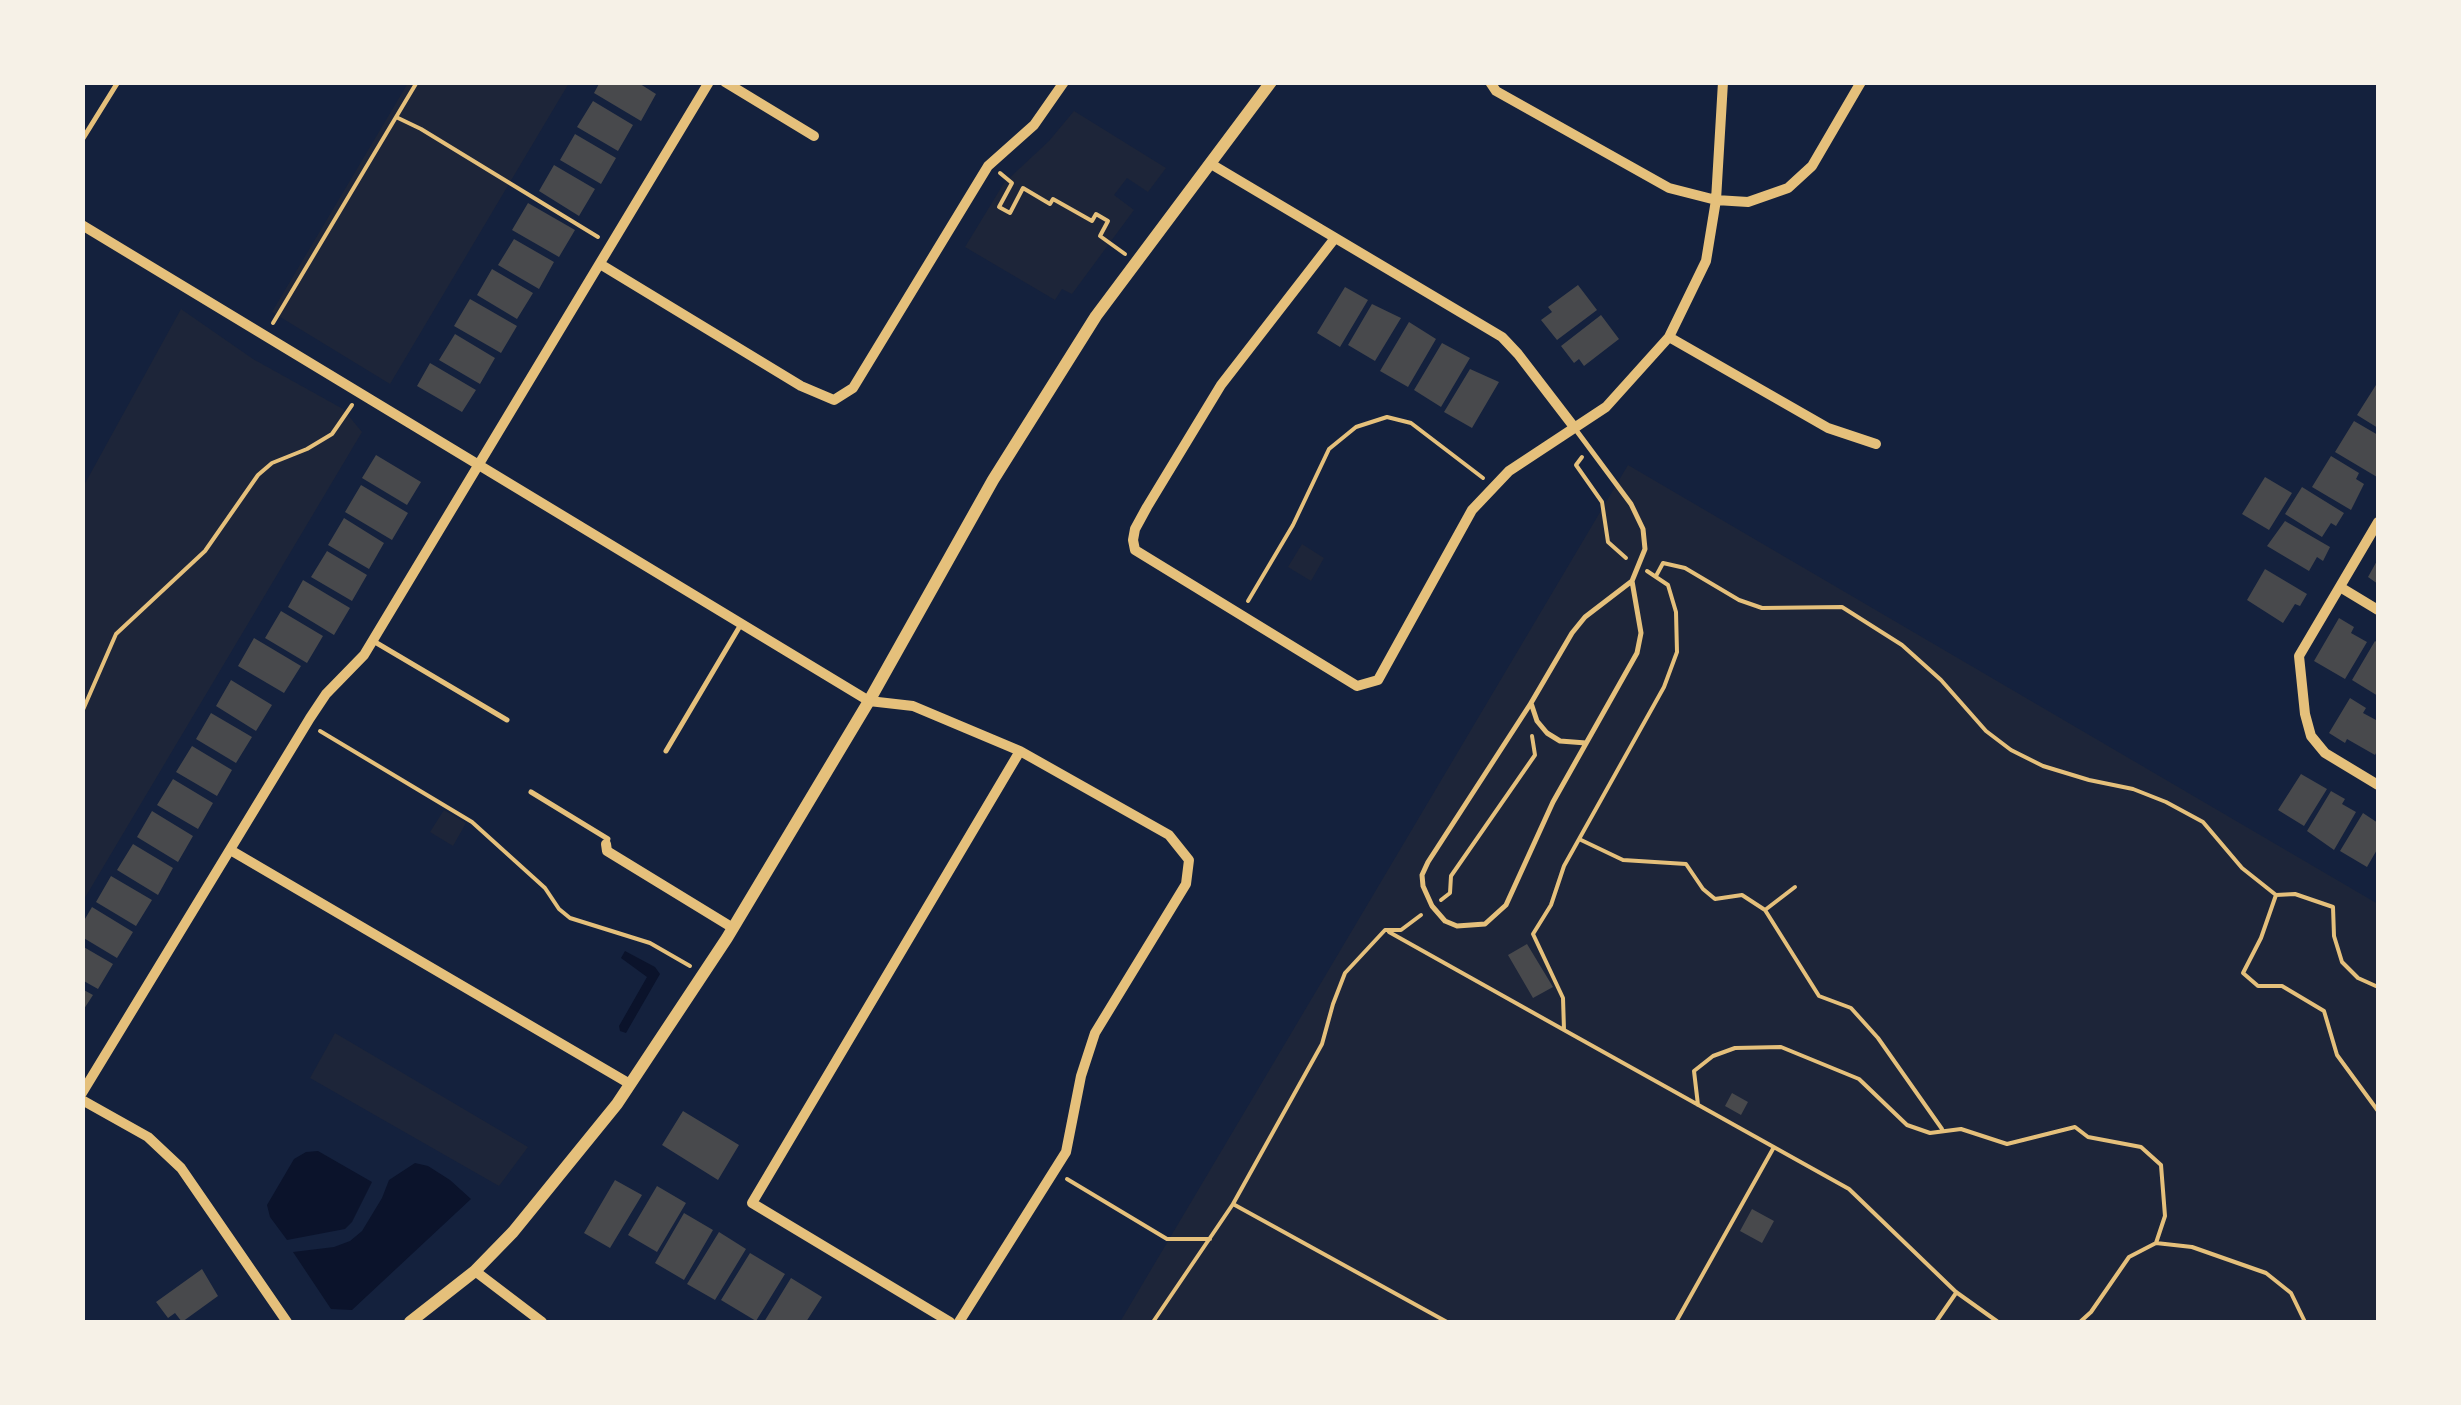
<!DOCTYPE html>
<style>
body{margin:0}
#map{position:relative;width:2461px;height:1405px;overflow:hidden;background:#14213d;font-family:Barlow,sans-serif}
canvas{display:block}
.frame{position:absolute;inset:0;border:85px solid #f6f1e7;pointer-events:none}
</style>
<div id="map">
<canvas width="2461" height="1405"></canvas>
<div class="frame"></div>
</div>
<script>
const ctx = document.querySelector('canvas').getContext('2d');
ctx.lineJoin = 'round';
function fill(path, color) { ctx.fillStyle = color; ctx.fill(path, 'evenodd'); }
const shape = rows => new Path2D(rows.map(r => 'M' + r).join(''));
function stroke(path, color, width, dash) { ctx.strokeStyle = color; ctx.lineWidth = width; ctx.lineCap = dash ? 'butt' : 'round'; ctx.setLineDash(dash || []); ctx.stroke(path); }
fill(shape([
 [408,83,569,83,390,384,272,312],
 [1074,111,1166,168,1148,192,1127,178,1114,195,1134,210,1072,294,1062,289,1055,300,965,247,1004,183,1049,141],
 [181,309,253,359,343,409,362,432,83,901,83,487],
 [1628,465,2378,904,2378,1322,1120,1322],
 [1302,544,1324,558,1311,581,1288,567],
 [444,810,466,823,453,846,430,832],
 [335,1033,528,1147,499,1186,310,1078]
]), '#1d2539');
fill(shape([
 [625,951,655,967,660,974,626,1033,620,1031,619,1026,647,977,621,958],
 [318,1151,372,1182,352,1222,345,1229,287,1240,270,1217,267,1205,294,1159,306,1152],
 [415,1163,428,1166,450,1180,471,1199,352,1310,331,1309,293,1252,334,1247,350,1241,362,1231,382,1198,389,1180]
]), '#0b132b');
fill(shape([
 [600,82,637,82,656,94,641,121,594,93],
 [593,101,633,125,618,151,577,127],
 [575,134,616,158,601,184,560,160],
 [554,165,595,189,579,216,539,191],
 [528,203,575,230,559,257,512,230],
 [514,239,554,262,539,289,498,265],
 [492,269,533,293,517,319,477,295],
 [1578,285,1597,310,1557,340,1541,320,1552,312,1548,307],
 [1345,287,1368,300,1340,347,1317,333],
 [470,299,517,326,501,353,454,326],
 [1372,304,1401,318,1375,361,1348,345],
 [1601,315,1619,339,1584,366,1579,359,1574,363,1561,346],
 [1409,322,1436,339,1408,387,1380,371],
 [455,334,495,358,480,384,439,360],
 [1442,343,1470,358,1441,407,1414,390],
 [430,363,476,390,462,412,417,386],
 [1470,369,1499,382,1472,428,1444,412],
 [2376,385,2378,387,2378,428,2357,415],
 [2354,421,2378,435,2377,477,2335,452],
 [376,455,421,482,407,505,362,478],
 [2331,456,2359,473,2356,479,2364,484,2351,510,2312,487],
 [2265,477,2292,493,2269,530,2242,514],
 [361,485,408,513,392,540,345,512],
 [2302,487,2344,513,2336,526,2331,523,2322,537,2285,514],
 [344,518,384,543,369,569,328,545],
 [2285,521,2330,547,2323,561,2317,557,2309,571,2267,546],
 [327,551,367,575,352,601,311,577],
 [2378,559,2378,584,2368,577],
 [2265,569,2307,594,2300,606,2295,604,2283,623,2247,600],
 [303,580,350,608,334,635,288,607],
 [281,611,323,636,307,663,265,638],
 [2339,618,2354,627,2351,633,2367,642,2345,679,2314,661],
 [254,638,301,666,284,693,238,666],
 [2375,641,2378,643,2378,696,2352,680],
 [231,680,272,705,256,731,216,706],
 [2350,698,2366,708,2363,713,2376,720,2378,716,2378,749,2375,755,2347,739,2345,743,2329,733],
 [211,713,252,737,236,763,196,739],
 [192,746,232,770,217,796,176,772],
 [2301,774,2327,789,2304,826,2278,810],
 [173,779,213,803,198,829,157,805],
 [2331,791,2345,799,2342,804,2356,812,2334,850,2307,831],
 [152,811,193,836,178,862,137,837],
 [2363,813,2378,823,2378,848,2367,867,2340,851],
 [133,844,173,868,158,895,117,870],
 [111,876,152,900,136,926,96,902],
 [92,907,133,932,117,958,82,937,82,924],
 [1527,944,1553,987,1533,998,1508,955],
 [82,946,113,964,98,989,82,980],
 [82,989,93,995,82,1012],
 [1732,1093,1748,1102,1741,1115,1725,1106],
 [683,1111,739,1145,718,1180,662,1145],
 [615,1180,642,1195,610,1248,584,1233],
 [657,1186,686,1203,657,1252,628,1235],
 [1752,1209,1774,1221,1762,1243,1740,1231],
 [684,1213,713,1230,684,1280,655,1263],
 [719,1232,746,1249,715,1300,687,1284],
 [750,1253,785,1274,756,1321,721,1300],
 [202,1269,218,1296,182,1322,175,1313,168,1318,156,1302],
 [791,1278,822,1297,806,1322,764,1322]
]), '#48494c');
stroke(shape([
 [396,117,421,129,598,237],
 [1000,173,1012,183,999,207,1010,213,1023,188,1050,204,1053,199,1092,221,1096,214,1108,221,1100,236,1125,254],
 [273,323,417,82],
 [1582,457,1576,465,1602,502,1608,542,1626,558],
 [1647,571,1668,585,1676,612,1677,652,1664,687,1564,866,1551,905,1533,934,1563,998,1564,1030,1849,1189,1956,1292,1998,1322],
 [1656,576,1663,563,1685,568,1739,600,1762,608,1842,607,1902,645,1941,680,1986,731,2011,750,2043,766,2089,780,2133,789,2166,802,2203,822,2242,868,2276,895,2295,894,2333,907,2334,936,2342,962,2358,978,2378,987],
 [1248,601,1293,525,1329,449,1356,427,1387,417,1411,423,1483,478],
 [82,712,116,634,205,551,258,475,272,463,307,449,332,434,352,405],
 [320,731,472,822,545,888,559,909,570,918,650,943,690,966],
 [1579,839,1623,860,1686,864,1703,889,1715,899,1742,895,1765,910,1819,996,1851,1008,1878,1038,1942,1129],
 [2276,895,2261,938,2243,973,2258,986,2282,986,2324,1011,2337,1055,2378,1111],
 [1441,900,1450,893,1451,876,1535,755,1532,736],
 [1765,910,1795,887],
 [1389,932,1564,1030],
 [1698,1105,1694,1071,1713,1056,1735,1048,1781,1047,1859,1079,1907,1125,1930,1133,1961,1129,2007,1144,2075,1127,2088,1137,2141,1147,2161,1165,2165,1216,2156,1243],
 [1067,1179,1167,1239,1210,1239],
 [1233,1204,1447,1322],
 [1153,1322,1233,1204,1322,1044,1333,1004,1345,973,1385,930,1401,930,1421,915],
 [1676,1322,1774,1147],
 [1936,1322,1956,1293],
 [2080,1322,2091,1312,2129,1257,2156,1243,2192,1247,2266,1273,2291,1293,2305,1322]
]), '#e5c07b', 4);
stroke(shape([
 [82,140,118,82],
 [1576,430,1631,504,1643,529,1645,549,1632,581,1585,617,1572,633,1531,703,1428,862,1422,875,1423,886,1432,906,1445,921,1457,926,1485,924,1506,905,1553,802,1637,653,1641,633,1632,581],
 [375,642,507,720],
 [1531,703,1537,721,1547,733,1560,741,1586,743],
 [666,751,740,626],
 [531,792,608,839,606,844]
]), '#e5c07b', 5);
stroke(shape([
 [725,82,814,136],
 [1490,82,1496,91,1669,188,1716,200,1748,202,1788,188,1812,166,1861,82],
 [1211,164,1502,337,1518,354,1574,427],
 [82,225,869,701,913,706,1020,751,1169,835,1189,860,1186,884,1095,1033,1081,1076,1066,1152,959,1322],
 [1335,238,1221,385,1147,507,1135,529,1133,540,1135,550,1357,686,1378,680,1472,510,1509,471,1606,407,1669,337,1706,261,1716,200,1723,82],
 [600,264,801,386,834,400,853,388,988,166,1034,125,1064,82],
 [1669,337,1828,428,1876,444],
 [2378,522,2299,656,2305,714,2311,736,2325,753,2378,785],
 [2340,587,2378,610],
 [606,844,607,851,733,928],
 [232,851,630,1084],
 [82,1093,310,718,326,694,364,655,709,82],
 [82,1100,148,1137,181,1168,287,1322],
 [475,1271,542,1322],
 [950,1322,752,1203,1020,751]
]), '#e5c07b', 10);
stroke(shape([
 [410,1322,475,1271,513,1232,617,1104,727,938,869,701,993,480,1096,316,1271,82]
]), '#e5c07b', 12);
</script>
